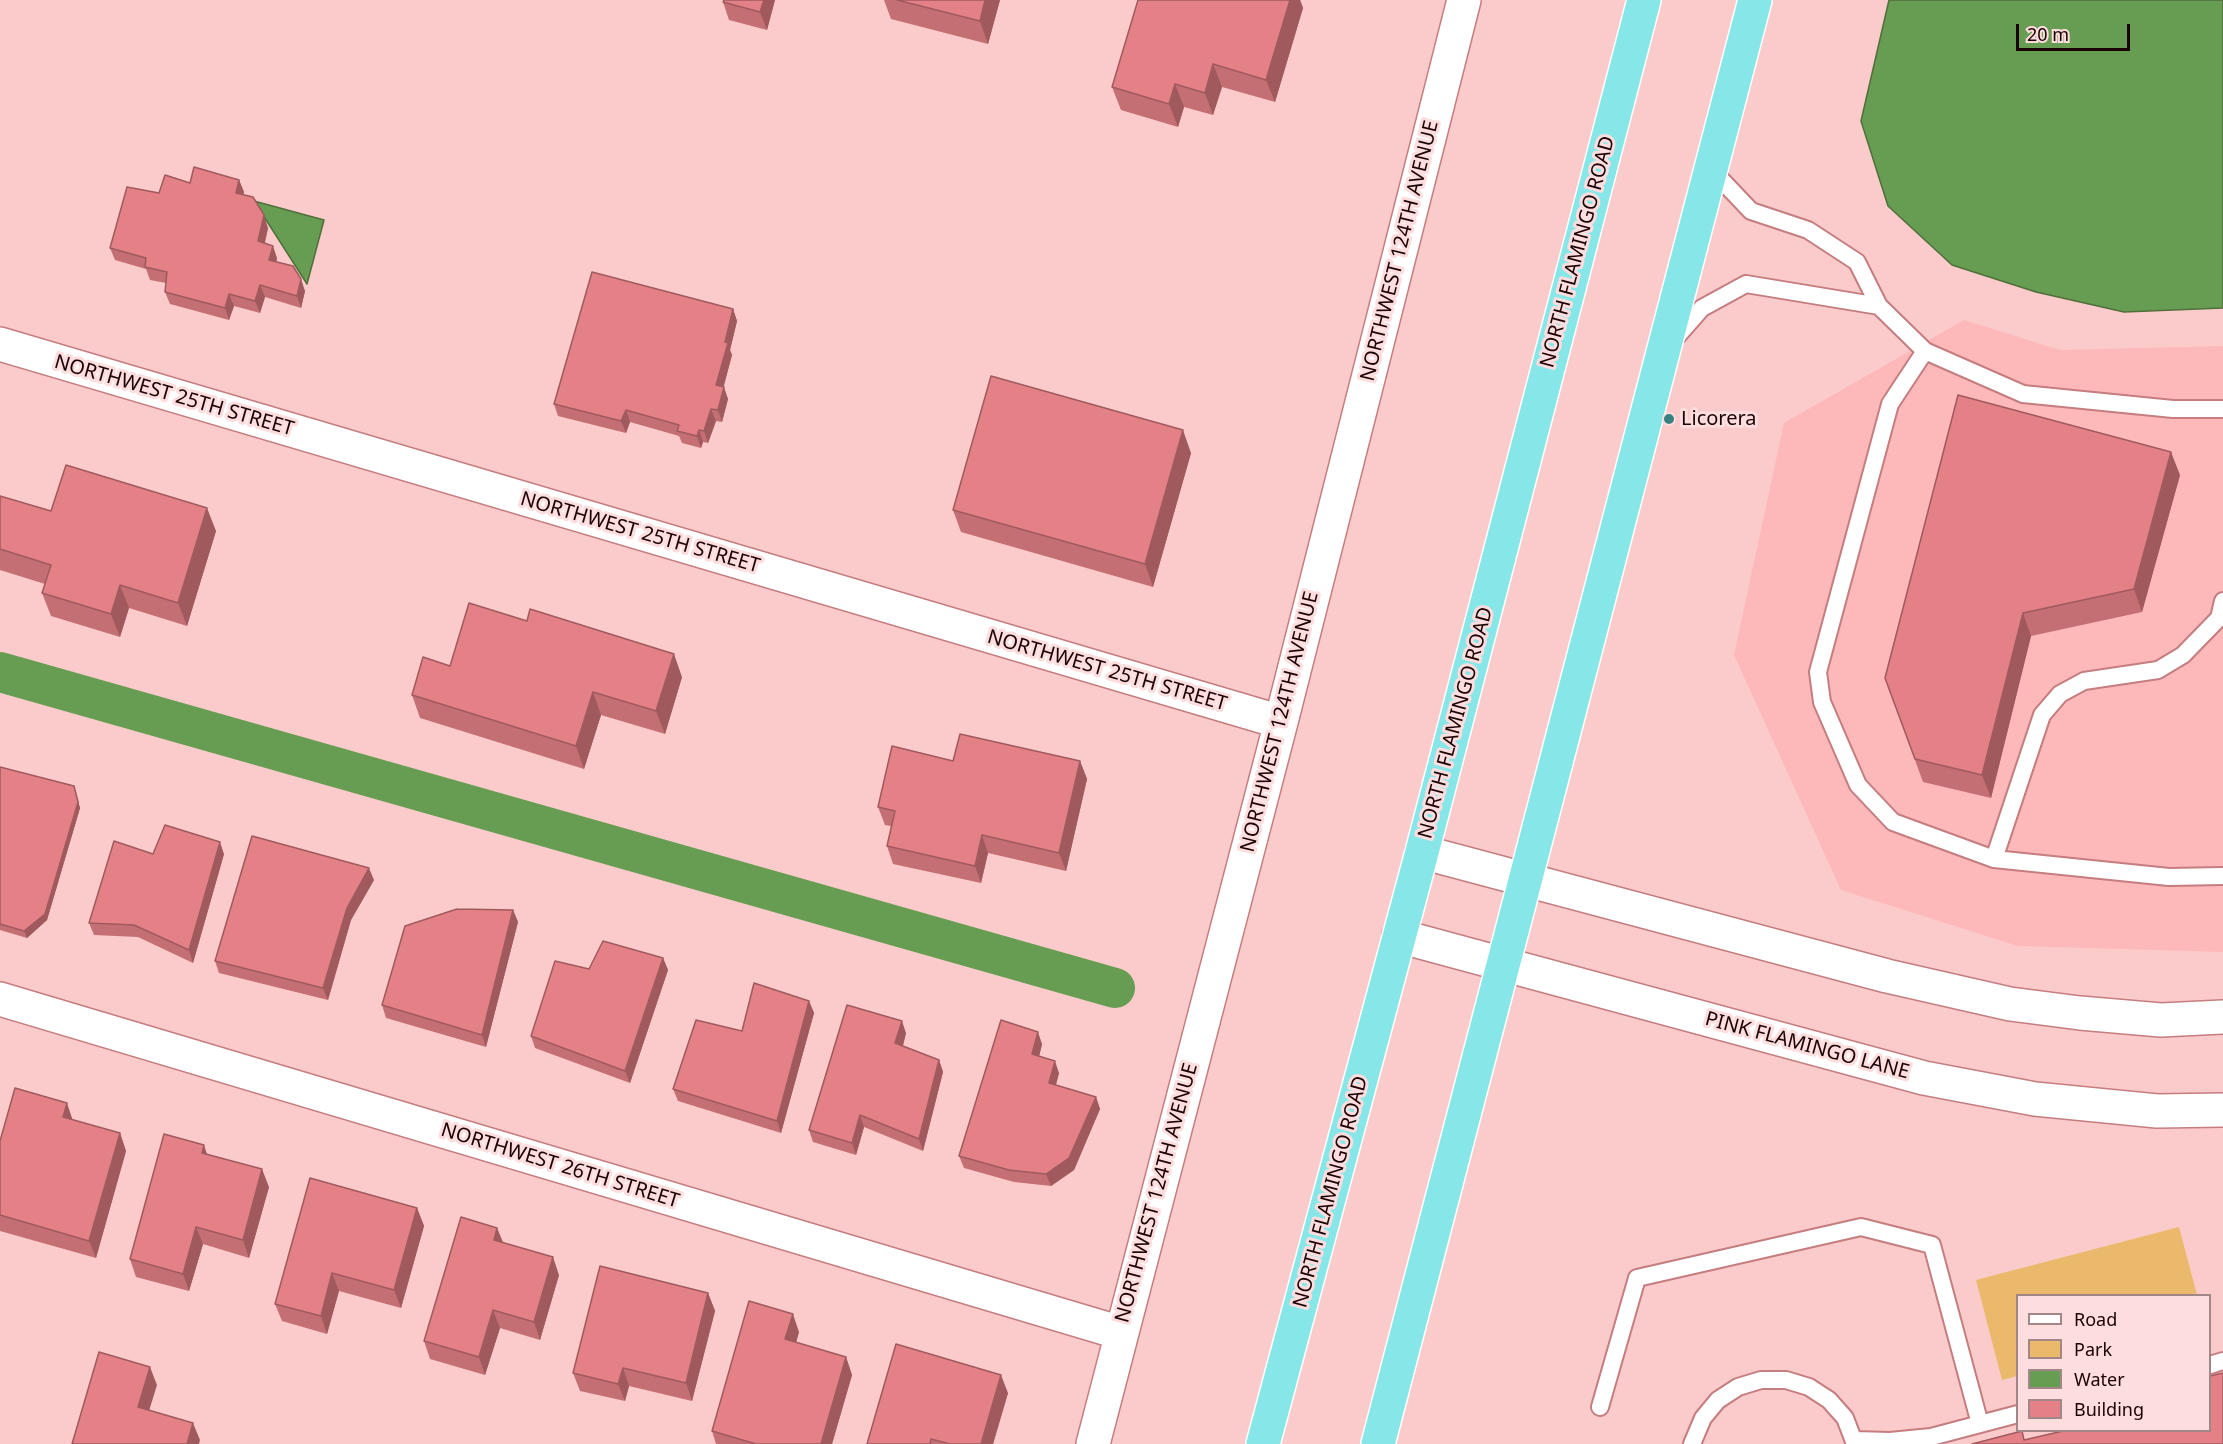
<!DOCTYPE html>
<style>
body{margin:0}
#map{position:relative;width:2223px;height:1444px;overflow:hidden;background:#fbcbcb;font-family:"Noto Sans",sans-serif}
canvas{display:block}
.legend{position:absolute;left:2016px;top:1294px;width:195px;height:138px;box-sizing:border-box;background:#fddddd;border:2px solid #a38687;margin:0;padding:8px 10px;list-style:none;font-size:18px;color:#1b0305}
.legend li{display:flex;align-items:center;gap:12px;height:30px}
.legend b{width:30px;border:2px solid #a38687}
.scale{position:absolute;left:2016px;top:24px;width:114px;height:27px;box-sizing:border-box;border:3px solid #1b0305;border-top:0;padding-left:8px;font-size:18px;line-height:21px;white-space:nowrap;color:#1b0305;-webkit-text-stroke:4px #fddddd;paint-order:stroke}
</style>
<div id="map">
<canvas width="2223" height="1444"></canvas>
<ul class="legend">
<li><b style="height:8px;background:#fff"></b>Road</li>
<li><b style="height:16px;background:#eab96b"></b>Park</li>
<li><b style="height:16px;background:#679d52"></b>Water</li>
<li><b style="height:16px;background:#e48186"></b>Building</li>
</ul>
<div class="scale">20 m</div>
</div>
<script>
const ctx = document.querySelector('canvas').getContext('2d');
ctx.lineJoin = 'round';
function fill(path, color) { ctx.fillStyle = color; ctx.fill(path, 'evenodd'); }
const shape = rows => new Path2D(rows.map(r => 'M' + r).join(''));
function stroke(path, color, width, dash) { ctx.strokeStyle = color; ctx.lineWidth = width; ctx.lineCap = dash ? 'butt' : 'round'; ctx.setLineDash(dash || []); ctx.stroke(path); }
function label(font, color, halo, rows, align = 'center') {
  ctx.font = font + ' "Noto Sans",sans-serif'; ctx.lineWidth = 6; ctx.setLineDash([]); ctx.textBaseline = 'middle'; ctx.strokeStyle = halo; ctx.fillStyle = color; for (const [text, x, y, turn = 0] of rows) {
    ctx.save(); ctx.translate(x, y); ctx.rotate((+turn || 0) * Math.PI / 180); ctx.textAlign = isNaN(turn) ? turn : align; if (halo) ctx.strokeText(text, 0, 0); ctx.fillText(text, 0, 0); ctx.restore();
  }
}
fill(shape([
 [1964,320,2060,350,2223,346,2223,952,2018,946,1841,890,1734,655,1784,423]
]), '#fdb8b9');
fill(shape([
 [2179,1227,2197,1295,2018,1296,2017,1376,2002,1380,1976,1280]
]), '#eab96b');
const water = shape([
 [1889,0,2223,0,2223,308,2124,312,2036,292,1952,265,1888,206,1861,121,1889,0],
 [254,201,324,220,307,284,254,201]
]);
fill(water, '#679d52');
stroke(water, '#506f3b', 1.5);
stroke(shape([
 [0,672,1115,988]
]), '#679d52', 40);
const service = shape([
 [1711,169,1751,211,1808,230,1857,262,1879,306,1925,351,2023,394,2173,409,2223,409],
 [1673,341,1702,308,1746,284,1879,306],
 [1925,351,1890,404,1818,672,1822,702,1858,785,1893,822,1994,859,2169,877,2223,876],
 [2223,601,2219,618,2223,617],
 [1994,859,2042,715,2060,694,2084,681,2158,670,2183,655,2219,618],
 [2210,1365,2223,1361],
 [1600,1407,1637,1278,1861,1227,1932,1245,1980,1424],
 [1855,1440,1890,1441,1931,1437,2018,1414],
 [1692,1444,1703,1418,1718,1400,1738,1387,1761,1380,1786,1380,1809,1387,1829,1400,1845,1418,1855,1444]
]);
const minor = shape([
 [0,344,1281,722],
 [1422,852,1887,976,2010,1004,2080,1013,2161,1020,2223,1017],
 [1399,936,1924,1078,2035,1099,2157,1111,2223,1110],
 [0,999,1121,1333],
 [1093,1444,1281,722,1464,0]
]);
const trunk = shape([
 [1263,1444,1422,852,1644,0],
 [1378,1444,1755,0]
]);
stroke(service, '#c57d7f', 20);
stroke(minor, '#c57d7f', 36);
stroke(trunk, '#fff', 36);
stroke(service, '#fff', 16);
stroke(minor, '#fff', 33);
stroke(trunk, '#87e6e8', 33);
fill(shape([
 [724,0,775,0,767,30,729,20,723,2],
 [884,0,1000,0,988,44,891,19],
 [1290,0,1300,0,1303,8,1275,102,1222,87,1213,115,1184,107,1178,127,1121,110,1112,87],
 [239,180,244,192,243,195,268,228,265,243,277,258,276,262,305,291,301,308,265,297,260,313,234,306,229,320,170,304,165,292,166,283,150,280,146,269,115,260,110,248,159,193,190,183],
 [733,309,737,321,730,350,732,355,723,387,728,399,722,422,716,421,708,443,703,442,701,448,682,443,679,436,630,422,626,433,558,416,554,404],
 [1191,453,1153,587,961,532,953,510],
 [2180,475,2142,612,2031,636,1991,798,1923,782,1885,678],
 [0,496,51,511,216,531,187,626,129,608,120,637,51,616,42,593,45,584,0,570],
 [450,666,682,677,665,734,601,715,584,769,420,718,412,695],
 [953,761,1080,761,1087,779,1066,871,988,853,981,883,893,864,887,846,891,826,885,825,878,807],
 [0,767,74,786,80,808,47,920,27,938,0,930],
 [153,854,224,854,193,963,138,937,94,935,89,923],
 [374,880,351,920,328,1000,219,973,215,961],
 [513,910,518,922,486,1047,386,1018,382,1005],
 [663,958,668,970,630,1083,535,1048,531,1036,589,969],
 [809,1001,814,1013,781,1133,678,1101,673,1089,742,1031],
 [906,1033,903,1046,939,1060,943,1072,923,1151,864,1127,856,1155,813,1142,809,1130],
 [1042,1044,1039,1056,1059,1073,1056,1085,1096,1097,1100,1109,1074,1170,1051,1186,1014,1182,964,1168,959,1156],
 [73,1120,120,1133,126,1151,96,1258,0,1231,0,1141],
 [207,1154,269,1187,249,1258,203,1244,189,1291,136,1277,130,1259],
 [417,1208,424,1226,401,1308,339,1291,327,1334,282,1321,275,1304],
 [497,1228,503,1242,559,1275,540,1340,500,1328,485,1375,430,1359,424,1341],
 [708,1293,715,1311,692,1401,629,1386,625,1401,580,1391,573,1373],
 [799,1332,796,1342,846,1357,852,1375,832,1444,716,1444,712,1431],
 [1008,1393,993,1444,867,1444]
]), '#c46f73');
fill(shape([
 [764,0,775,0,767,30,760,12],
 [985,0,1000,0,988,44,980,21],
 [1290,0,1300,0,1303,8,1275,102,1266,80],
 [1213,64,1222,87,1213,115,1205,93],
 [1175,84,1184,107,1178,127,1169,104],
 [239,180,244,192,240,205,236,193],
 [264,215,268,228,262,253,258,241],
 [273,246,277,258,274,272,269,260],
 [301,279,305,291,301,308,297,296],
 [260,285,265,297,260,313,255,301],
 [229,294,234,306,229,320,225,308],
 [733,309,737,321,730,350,732,355,721,397,716,385,725,342],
 [724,387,728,399,722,422,718,410],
 [711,409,716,421,708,443,704,431],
 [626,410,630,422,626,433,621,421],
 [699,430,703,442,701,448,697,436],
 [1183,430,1191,453,1153,587,1145,564],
 [2171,452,2180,475,2142,612,2134,589],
 [207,508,216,531,187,626,178,603],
 [120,585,129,608,120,637,111,614],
 [2023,613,2031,636,1991,798,1982,775],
 [674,654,682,677,665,734,656,711],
 [593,692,601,715,584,769,576,746],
 [1080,761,1087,779,1066,871,1059,853],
 [74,786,80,808,47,920,27,938,24,931],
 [982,835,988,853,981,883,975,866],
 [220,842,224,854,193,963,189,950],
 [369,868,374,880,351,920,328,1000,323,988,347,908],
 [513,910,518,922,486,1047,482,1035],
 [663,958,668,970,630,1083,625,1071],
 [809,1001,814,1013,781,1133,777,1121],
 [902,1021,906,1033,900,1056,895,1043],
 [1038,1032,1042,1044,1037,1066,1032,1054],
 [939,1060,943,1072,923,1151,919,1139],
 [1055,1061,1059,1073,1053,1095,1049,1083],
 [1096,1097,1100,1109,1074,1170,1051,1186,1046,1174],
 [67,1103,73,1121,63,1117],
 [860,1115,864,1127,856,1155,852,1143],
 [120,1133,126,1151,96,1258,89,1241],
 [204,1145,210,1163,202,1153],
 [262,1169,269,1187,249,1258,243,1240],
 [417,1208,424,1226,401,1308,394,1290],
 [196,1227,203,1244,189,1291,183,1274],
 [497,1228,504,1246,494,1240],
 [553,1257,559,1275,540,1340,534,1322],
 [332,1273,339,1291,327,1334,321,1316],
 [708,1293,715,1311,692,1401,686,1383],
 [493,1310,500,1328,485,1375,479,1357],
 [793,1314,799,1332,792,1357,785,1339],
 [846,1357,852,1375,832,1444,821,1444],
 [150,1367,157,1385,145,1424,138,1407],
 [623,1368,629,1386,625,1401,618,1384],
 [1001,1375,1008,1393,993,1444,981,1444],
 [193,1423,200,1440,199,1444,187,1444]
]), '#a05a5e');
const building = shape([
 [724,0,764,0,760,12,723,2,724,0],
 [897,0,985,0,980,21,897,0],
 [1138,0,1290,0,1266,80,1213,64,1205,93,1175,84,1169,104,1112,87,1138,0],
 [194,167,239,180,236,193,253,197,264,215,258,241,273,246,269,260,293,266,301,279,297,296,260,285,255,301,229,294,225,308,165,292,167,272,145,267,146,258,110,248,127,187,159,193,165,175,190,183,194,167],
 [592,272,733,309,725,342,728,343,716,385,724,387,718,410,711,409,704,431,699,430,697,436,677,431,679,425,626,410,621,421,554,404,592,272],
 [991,376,1183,430,1145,564,953,510,991,376],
 [1958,395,2171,452,2134,589,2023,613,1982,775,1915,759,1885,678,1958,395],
 [66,465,207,508,178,603,120,585,111,614,42,593,51,565,0,549,0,496,51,511,66,465],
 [469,603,527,621,530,609,674,654,656,711,593,692,576,746,412,695,423,657,450,666,469,603],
 [960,734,1080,761,1059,853,982,835,975,866,887,846,895,811,878,807,892,746,953,761,960,734],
 [0,767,74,786,78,802,45,914,24,931,0,924,0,767],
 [165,825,220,842,189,950,134,925,89,923,114,841,153,854,165,825],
 [252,836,369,868,347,908,323,988,215,961,252,836],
 [457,909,513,910,482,1035,382,1005,405,926,457,909],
 [603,941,663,958,625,1071,531,1036,555,961,589,969,603,941],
 [754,983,809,1001,777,1121,673,1089,696,1020,742,1031,754,983],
 [847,1005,902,1021,895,1043,939,1060,919,1139,860,1115,852,1143,809,1130,847,1005],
 [1001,1020,1038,1032,1032,1054,1055,1061,1049,1083,1096,1097,1069,1158,1046,1174,1009,1170,959,1156,1001,1020],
 [15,1088,67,1103,63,1117,120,1133,89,1241,0,1215,0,1141,15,1088],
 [164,1134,204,1145,202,1153,262,1169,243,1240,196,1227,183,1274,130,1259,164,1134],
 [310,1178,417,1208,394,1290,332,1273,321,1316,275,1304,310,1178],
 [461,1217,497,1228,494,1240,553,1257,534,1322,493,1310,479,1357,424,1341,461,1217],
 [600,1266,708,1293,686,1383,623,1368,618,1384,573,1373,600,1266],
 [749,1301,793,1314,785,1339,846,1357,821,1444,756,1444,712,1431,749,1301],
 [896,1344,1001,1375,981,1444,950,1444,931,1439,930,1444,867,1444,896,1344],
 [99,1352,150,1367,138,1407,193,1423,187,1444,72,1444,99,1352],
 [2223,1373,2223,1444,1972,1444,2022,1431,2024,1440,2063,1431,2210,1431,2210,1376,2223,1373]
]);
fill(building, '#e48186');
stroke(building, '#a05a5e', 1.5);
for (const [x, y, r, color] of [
 [1669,419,6,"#388183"]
]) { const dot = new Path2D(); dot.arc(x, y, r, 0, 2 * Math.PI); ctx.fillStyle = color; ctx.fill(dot); stroke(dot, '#fddddd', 2); }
label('20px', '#1b0305', '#fddddd', [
 ["NORTHWEST 124TH AVENUE",1400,251,-76],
 ["NORTH FLAMINGO ROAD",1578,252,-75],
 ["NORTHWEST 25TH STREET",174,396,16],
 ["NORTHWEST 25TH STREET",640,533,16],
 ["NORTHWEST 25TH STREET",1107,671,16],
 ["NORTHWEST 124TH AVENUE",1280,722,-76],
 ["NORTH FLAMINGO ROAD",1456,723,-75],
 ["PINK FLAMINGO LANE",1807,1046,15],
 ["NORTHWEST 26TH STREET",560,1166,17],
 ["NORTH FLAMINGO ROAD",1331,1192,-75],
 ["NORTHWEST 124TH AVENUE",1157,1193,-75]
]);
label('20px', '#1b0305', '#fddddd', [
 ["Licorera",1681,419]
], 'left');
</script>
